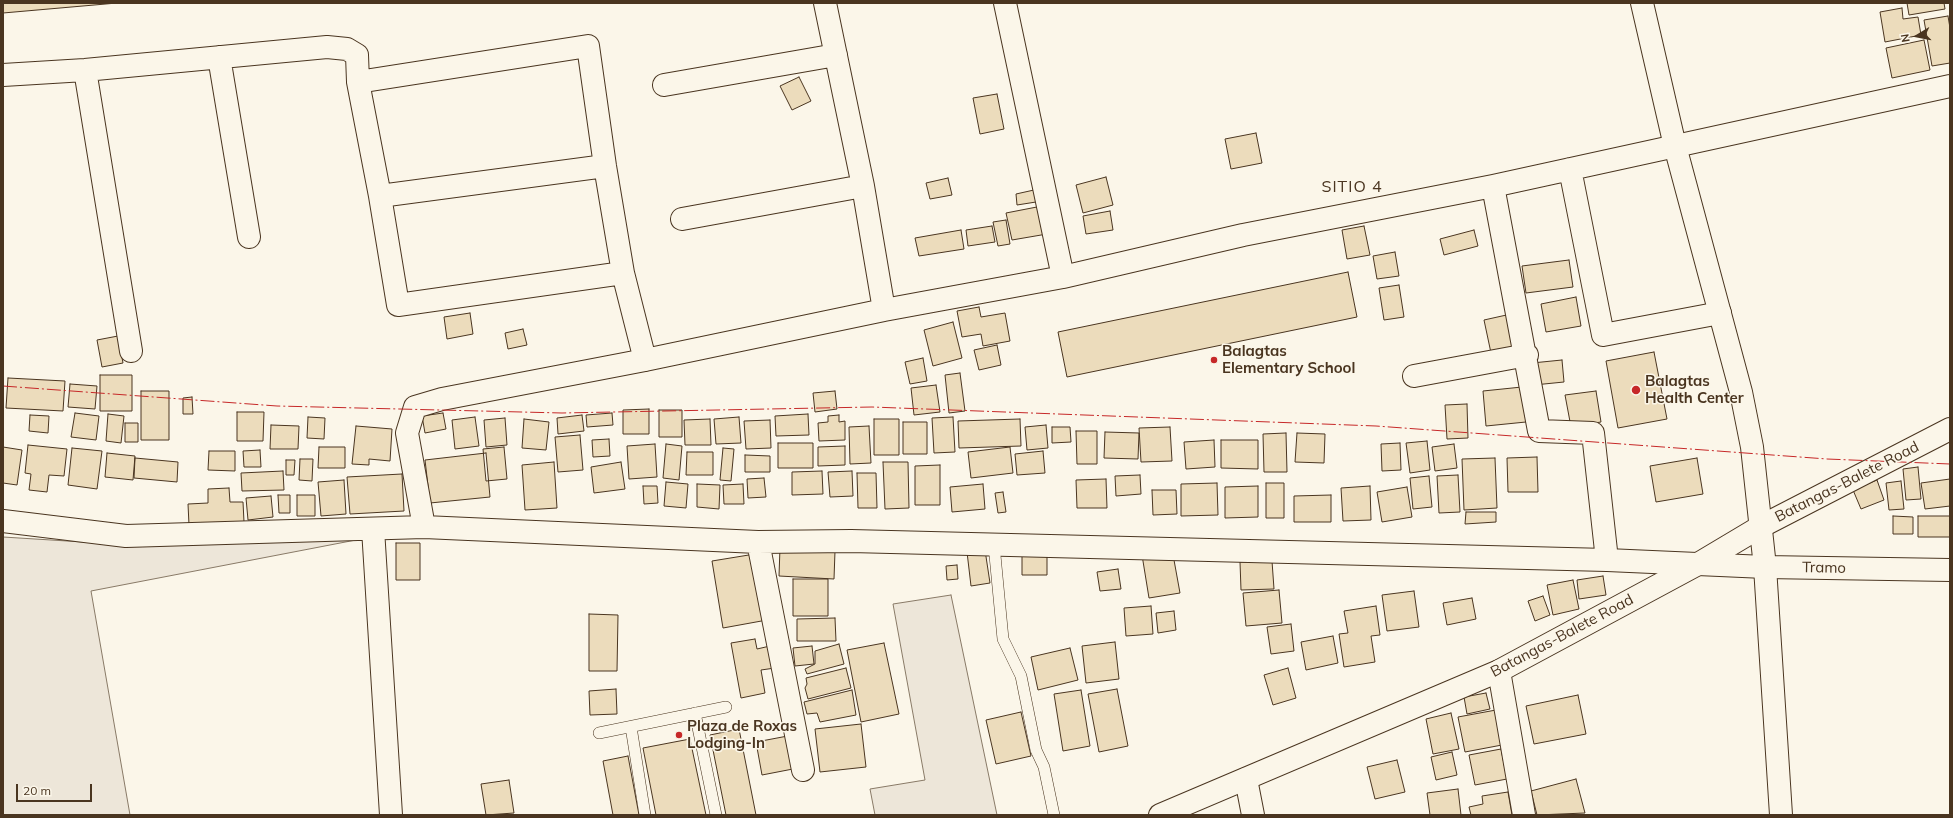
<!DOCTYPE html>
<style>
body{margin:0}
#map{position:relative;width:1953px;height:818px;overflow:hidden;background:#fbf6e9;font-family:Mulish,sans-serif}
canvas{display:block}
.frame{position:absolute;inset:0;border:4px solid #4a3520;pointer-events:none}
.north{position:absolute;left:1897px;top:16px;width:40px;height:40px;-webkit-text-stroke:3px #fbf6e9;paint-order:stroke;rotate:260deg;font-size:11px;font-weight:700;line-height:16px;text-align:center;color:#4a3520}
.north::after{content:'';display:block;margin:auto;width:14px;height:18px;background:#4a3520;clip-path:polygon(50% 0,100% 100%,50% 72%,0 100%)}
.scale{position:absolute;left:16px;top:784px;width:76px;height:18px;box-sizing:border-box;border:2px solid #4a3520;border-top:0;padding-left:5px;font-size:12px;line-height:14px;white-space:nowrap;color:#4a3520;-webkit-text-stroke:3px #fbf6e9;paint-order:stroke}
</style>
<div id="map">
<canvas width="1953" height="818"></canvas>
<div class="frame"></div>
<div class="north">N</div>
<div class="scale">20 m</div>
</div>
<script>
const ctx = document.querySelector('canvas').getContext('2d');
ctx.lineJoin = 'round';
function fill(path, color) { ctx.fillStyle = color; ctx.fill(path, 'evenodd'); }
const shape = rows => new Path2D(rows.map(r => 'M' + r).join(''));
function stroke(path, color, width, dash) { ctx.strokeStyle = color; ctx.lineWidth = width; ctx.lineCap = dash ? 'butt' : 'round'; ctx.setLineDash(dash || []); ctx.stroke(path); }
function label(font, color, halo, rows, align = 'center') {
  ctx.font = font + ' Mulish,sans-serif'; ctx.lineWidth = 3; ctx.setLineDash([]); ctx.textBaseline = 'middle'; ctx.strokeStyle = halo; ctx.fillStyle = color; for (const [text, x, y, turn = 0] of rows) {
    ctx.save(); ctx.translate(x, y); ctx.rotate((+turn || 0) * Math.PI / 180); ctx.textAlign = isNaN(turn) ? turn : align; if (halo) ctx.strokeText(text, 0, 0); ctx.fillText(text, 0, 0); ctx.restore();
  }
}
const green = shape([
 [3,537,131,545,361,539,91,591,130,815,3,815,3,537],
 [951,595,997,815,875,815,870,789,925,780,893,604,951,595]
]);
fill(green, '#ede6d9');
stroke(green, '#887966', 1);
const building = shape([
 [3,3,117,3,3,13,3,3],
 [1907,3,1944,3,1945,9,1909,15,1907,3],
 [1902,8,1903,19,1918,17,1921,35,1885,42,1880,12,1902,8],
 [1948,16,1950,28,1950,63,1932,66,1924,20,1948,16],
 [1924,40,1930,70,1892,78,1886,48,1924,40],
 [799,77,811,101,792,110,780,86,799,77],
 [997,94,1004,129,980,134,973,98,997,94],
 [1256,133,1262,163,1231,169,1225,139,1256,133],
 [1106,177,1113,205,1083,213,1076,185,1106,177],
 [948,178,952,195,930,199,926,183,948,178],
 [1034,190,1036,202,1017,205,1016,194,1034,190],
 [1042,206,1047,234,1012,240,1006,213,1042,206],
 [1110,211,1113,230,1086,234,1083,216,1110,211],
 [1006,220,1010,244,998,246,993,222,1006,220],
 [992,226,995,242,968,246,966,230,992,226],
 [1364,226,1370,255,1347,259,1342,230,1364,226],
 [961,230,964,249,919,256,915,238,961,230],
 [1474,230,1478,246,1444,255,1440,239,1474,230],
 [1395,252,1399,276,1377,279,1373,256,1395,252],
 [1569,260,1573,287,1526,293,1522,266,1569,260],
 [1348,272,1357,317,1067,377,1058,332,1348,272],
 [1399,285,1404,317,1384,320,1379,288,1399,285],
 [1576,297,1581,326,1546,332,1541,304,1576,297],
 [979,307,981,317,1005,313,1010,341,983,346,981,334,962,337,957,311,979,307],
 [470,313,473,334,447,339,444,317,470,313],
 [1511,314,1517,348,1491,353,1484,320,1511,314],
 [953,322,962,358,933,366,924,330,953,322],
 [523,329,527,345,508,349,505,333,523,329],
 [118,336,123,363,102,367,97,340,118,336],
 [997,345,1001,365,979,370,974,350,997,345],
 [1654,352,1667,419,1618,428,1606,361,1654,352],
 [923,358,927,381,910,384,905,362,923,358],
 [1562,360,1564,382,1534,385,1532,363,1562,360],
 [960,373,965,411,949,413,945,375,960,373],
 [100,375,132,375,132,411,100,411,100,375],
 [8,378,65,381,63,411,6,408,8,378],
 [70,384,97,386,95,409,68,407,70,384],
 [936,385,940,412,914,415,911,388,936,385],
 [1522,387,1526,422,1486,426,1483,391,1522,387],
 [141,391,169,391,169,440,141,440,141,391],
 [835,391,837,409,815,412,813,393,835,391],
 [1596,391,1601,422,1571,427,1565,395,1596,391],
 [192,397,193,414,183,414,183,398,192,397],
 [1467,404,1468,438,1447,439,1445,405,1467,404],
 [649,409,649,434,623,434,623,410,649,409],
 [659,410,682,410,682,437,659,437,659,410],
 [237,412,264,412,263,441,237,441,237,412],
 [75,413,99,416,96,440,71,437,75,413],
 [443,413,446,429,425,433,422,416,443,413],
 [612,413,613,425,587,427,586,415,612,413],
 [108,414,124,416,121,443,106,441,108,414],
 [808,414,809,435,776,436,775,416,808,414],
 [30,415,49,416,48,433,29,431,30,415],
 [582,415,584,431,558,434,557,418,582,415],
 [839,415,839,422,845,421,845,440,819,441,818,423,828,422,828,416,839,415],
 [308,417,325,418,324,439,307,438,308,417],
 [475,417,479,446,455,449,452,420,475,417],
 [739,417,741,443,716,444,714,419,739,417],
 [953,417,955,452,934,453,932,418,953,417],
 [505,418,507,445,486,447,484,420,505,418],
 [524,419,549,422,546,450,522,448,524,419],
 [710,419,711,445,685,445,684,420,710,419],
 [874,419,899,419,899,455,874,455,874,419],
 [1020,419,1021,446,959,448,958,421,1020,419],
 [770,420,771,448,746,449,744,421,770,420],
 [903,422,927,422,927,454,903,454,903,422],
 [125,423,138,423,138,442,125,442,125,423],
 [271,425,299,426,298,449,270,449,271,425],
 [1046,425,1048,448,1027,450,1025,427,1046,425],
 [356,426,392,429,390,461,369,459,369,465,352,464,356,426],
 [869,426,871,463,850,464,849,427,869,426],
 [1052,427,1070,427,1071,442,1052,443,1052,427],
 [1170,427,1172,461,1141,462,1139,428,1170,427],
 [1076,431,1097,431,1097,464,1077,464,1076,431],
 [1105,432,1139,433,1138,459,1104,458,1105,432],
 [1286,433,1287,472,1264,472,1263,434,1286,433],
 [1297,433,1325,434,1324,463,1295,462,1297,433],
 [580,435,583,470,558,472,555,437,580,435],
 [609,439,610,456,593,457,592,440,609,439],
 [1214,440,1215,467,1186,469,1184,442,1214,440],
 [1221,440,1258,440,1258,469,1221,468,1221,440],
 [1427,441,1430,470,1410,473,1406,443,1427,441],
 [778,443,813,443,813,468,778,468,778,443],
 [1400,443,1401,470,1382,471,1381,444,1400,443],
 [655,444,657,477,629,479,627,446,655,444],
 [666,444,682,446,679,480,663,478,666,444],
 [1454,444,1457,468,1435,471,1432,447,1454,444],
 [28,445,67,449,64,476,49,475,47,492,29,490,31,474,25,473,28,445],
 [845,446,845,465,818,466,818,447,845,446],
 [3,447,22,450,17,485,3,483,3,447],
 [319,447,345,447,345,468,318,468,319,447],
 [504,447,507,479,486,481,483,449,504,447],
 [1010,447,1013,473,971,478,968,452,1010,447],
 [72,448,102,451,97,489,68,485,72,448],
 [723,448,734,449,731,481,720,480,723,448],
 [260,450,261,467,244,467,243,451,260,450],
 [209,451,235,451,235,471,208,470,209,451],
 [1043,451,1045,473,1017,475,1015,454,1043,451],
 [687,452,713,452,713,475,686,475,687,452],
 [107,453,135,456,133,480,105,477,107,453],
 [486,453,490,497,430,503,425,460,486,453],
 [745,455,770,456,770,472,745,472,745,455],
 [1537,457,1538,492,1508,492,1507,458,1537,457],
 [135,458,178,462,177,482,134,478,135,458],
 [1495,458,1497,508,1464,510,1462,459,1495,458],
 [1697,458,1703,494,1656,502,1650,466,1697,458],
 [300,459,313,459,312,481,299,480,300,459],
 [286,460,295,460,294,475,286,475,286,460],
 [554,462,557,508,525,510,522,465,554,462],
 [621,462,625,489,594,493,591,467,621,462],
 [883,462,908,462,909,508,885,509,883,462],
 [940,465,940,505,915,505,915,466,940,465],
 [1918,467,1921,499,1906,500,1903,469,1918,467],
 [283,471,284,490,242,491,241,473,283,471],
 [822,471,823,494,792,495,792,472,822,471],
 [852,471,853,496,830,497,828,472,852,471],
 [857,473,876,473,877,508,858,508,857,473],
 [402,474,404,511,350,514,347,477,402,474],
 [1140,475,1141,494,1116,496,1115,476,1140,475],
 [1458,475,1460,512,1439,513,1437,476,1458,475],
 [1429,476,1432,507,1413,509,1410,478,1429,476],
 [764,478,766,497,748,498,747,479,764,478],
 [1106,479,1107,508,1077,508,1076,480,1106,479],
 [1950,479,1950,506,1925,509,1921,483,1950,479],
 [344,480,346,514,321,516,318,482,344,480],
 [1877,480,1884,500,1861,509,1853,490,1877,480],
 [1901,481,1904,509,1889,510,1886,483,1901,481],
 [666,482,688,484,686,508,664,506,666,482],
 [1217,483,1218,515,1181,516,1181,484,1217,483],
 [1266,483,1284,483,1284,518,1266,518,1266,483],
 [697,484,720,485,719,509,697,507,697,484],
 [743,484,744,504,724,504,723,485,743,484],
 [983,484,985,509,952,512,950,487,983,484],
 [643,486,657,486,658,503,644,504,643,486],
 [1258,486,1258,517,1225,518,1225,487,1258,486],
 [1370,486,1371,520,1343,521,1341,488,1370,486],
 [1407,487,1412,517,1382,522,1377,492,1407,487],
 [229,488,230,502,243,502,244,522,189,525,188,504,208,503,208,489,229,488],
 [1152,490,1176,490,1177,514,1153,515,1152,490],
 [1003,492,1006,512,998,513,995,493,1003,492],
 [278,495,290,495,290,513,279,513,278,495],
 [297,495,315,495,315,516,297,516,297,495],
 [1331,495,1331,522,1294,522,1294,496,1331,495],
 [271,496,273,517,248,520,246,498,271,496],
 [1466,512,1496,512,1496,522,1465,524,1466,512],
 [1893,516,1913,517,1913,534,1893,534,1893,516],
 [1918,516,1950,516,1950,537,1918,537,1918,516],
 [396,543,420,543,420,580,396,580,396,543],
 [780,548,835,551,834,579,779,576,780,548],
 [1172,549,1180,593,1149,598,1142,555,1172,549],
 [985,550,990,583,971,586,967,552,985,550],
 [1022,550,1047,551,1047,575,1022,575,1022,550],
 [755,554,767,620,723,628,712,561,755,554],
 [1272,561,1274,589,1241,590,1240,562,1272,561],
 [957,565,958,579,947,580,946,566,957,565],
 [1118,569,1121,589,1100,591,1097,572,1118,569],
 [1603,576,1606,595,1579,599,1577,580,1603,576],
 [793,579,828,579,828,616,793,616,793,579],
 [1573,580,1579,609,1553,615,1547,585,1573,580],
 [1279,590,1282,623,1246,626,1243,593,1279,590],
 [1414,591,1419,627,1387,631,1382,595,1414,591],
 [1543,596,1550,615,1535,621,1528,601,1543,596],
 [1472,598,1476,619,1447,625,1443,603,1472,598],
 [1151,606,1153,634,1126,636,1124,608,1151,606],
 [1376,606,1380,635,1371,636,1375,662,1344,667,1339,634,1348,633,1344,611,1376,606],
 [1174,611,1176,630,1158,633,1156,613,1174,611],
 [589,614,618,615,617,671,589,671,589,614],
 [835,618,836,641,797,641,797,619,835,618],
 [1291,624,1294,651,1271,654,1267,627,1291,624],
 [1333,636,1338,663,1306,670,1301,642,1333,636],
 [755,639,757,649,770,646,775,668,761,670,765,693,741,698,731,643,755,639],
 [1115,642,1119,679,1086,683,1082,646,1115,642],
 [884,643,899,714,861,722,847,650,884,643],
 [839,644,844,664,807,674,805,669,815,664,815,651,839,644],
 [812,646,814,664,795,666,793,648,812,646],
 [1070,648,1078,680,1038,690,1031,657,1070,648],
 [846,668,851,688,808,699,805,688,807,684,806,678,846,668],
 [1288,668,1296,698,1273,705,1264,675,1288,668],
 [616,689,617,714,590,715,589,691,616,689],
 [1117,689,1128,746,1099,752,1088,694,1117,689],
 [852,690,856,715,820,722,817,713,807,714,804,702,852,690],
 [1081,690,1090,746,1063,751,1054,694,1081,690],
 [1486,693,1490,709,1467,714,1464,697,1486,693],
 [1578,695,1586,734,1534,744,1526,706,1578,695],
 [1496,710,1502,745,1465,752,1458,717,1496,710],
 [1021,712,1031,756,996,764,986,720,1021,712],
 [1451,713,1459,749,1433,754,1426,719,1451,713],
 [861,724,866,767,820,772,815,729,861,724],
 [739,729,756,815,726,815,710,735,739,729],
 [793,735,798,768,762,775,756,742,793,735],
 [690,739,706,815,656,815,643,748,690,739],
 [1501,749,1507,779,1475,785,1469,755,1501,749],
 [1452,752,1457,775,1436,780,1431,757,1452,752],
 [628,756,639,815,613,815,603,761,628,756],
 [1397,760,1405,792,1375,799,1367,767,1397,760],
 [1576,779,1585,813,1537,815,1531,791,1576,779],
 [509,780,514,813,486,815,481,784,509,780],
 [1458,789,1461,815,1430,815,1427,793,1458,789],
 [1508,792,1512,815,1471,815,1469,807,1483,804,1482,796,1508,792]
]);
fill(building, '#ecdcbc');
stroke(building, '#4a3520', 1);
const lane = shape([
 [994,545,1003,639,1021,676,1036,750,1044,767,1054,815],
 [695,713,716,815],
 [631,727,645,815],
 [599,733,726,707]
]);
const street = shape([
 [825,3,863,186,884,310],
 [1005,3,1063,277],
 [219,57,249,237],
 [85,70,131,351],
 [3,75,85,70,327,47,347,49,357,55,358,82,380,196,398,305,623,273],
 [358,82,588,46,605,166,623,273,645,360],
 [664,85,836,55],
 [1570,169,1603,335,1720,313],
 [1493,186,1539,431,1593,433,1607,560],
 [380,196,605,166],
 [682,219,863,186],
 [1414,376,1527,355],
 [3,521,126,536,424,527,758,542,851,541,1607,560,1765,567,1950,570],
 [424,527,407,433,415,407,442,399,645,360,884,310,1063,277,1243,235,1493,186,1950,86],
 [373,529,391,815],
 [758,542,803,770],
 [1499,671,1524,815],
 [1246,779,1253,815]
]);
const secondary = shape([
 [1160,815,1499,671,1698,564,1760,527,1950,429]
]);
const primary = shape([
 [1642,3,1675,146,1741,392,1752,447,1765,567,1781,815]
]);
stroke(lane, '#4a3520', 12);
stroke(street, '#4a3520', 24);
stroke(secondary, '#4a3520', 24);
stroke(primary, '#4a3520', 24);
stroke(lane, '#fbf6e9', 11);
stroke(street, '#fbf6e9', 22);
stroke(secondary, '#fbf6e9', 22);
stroke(primary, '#fbf6e9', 22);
stroke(shape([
 [3,386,277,406,562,413,872,407,1376,426,1827,459,1950,464]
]), '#c62828', 1, [14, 3, 2, 3]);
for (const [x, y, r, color] of [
 [1214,360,4,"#c62828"],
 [1636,390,5,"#c62828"],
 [679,735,4,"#c62828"]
]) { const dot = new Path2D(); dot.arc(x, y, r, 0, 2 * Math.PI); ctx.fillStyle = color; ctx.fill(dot); stroke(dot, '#fbf6e9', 1.5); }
label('bold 15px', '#4a3520', '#fbf6e9', [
 ["Balagtas",1222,351],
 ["Elementary School",1222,368],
 ["Balagtas",1645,381],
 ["Health Center",1645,398],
 ["Plaza de Roxas",687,726],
 ["Lodging-In",687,743]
], 'left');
label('15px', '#4a3520', '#fbf6e9', [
 ["Batangas-Balete Road",1847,482,-27],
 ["Tramo",1824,568,1],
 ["Batangas-Balete Road",1562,636,-28]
]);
ctx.letterSpacing = '1px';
label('16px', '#4a3520', '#fbf6e9', [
 ["SITIO 4",1352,187]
]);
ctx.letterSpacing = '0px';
</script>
